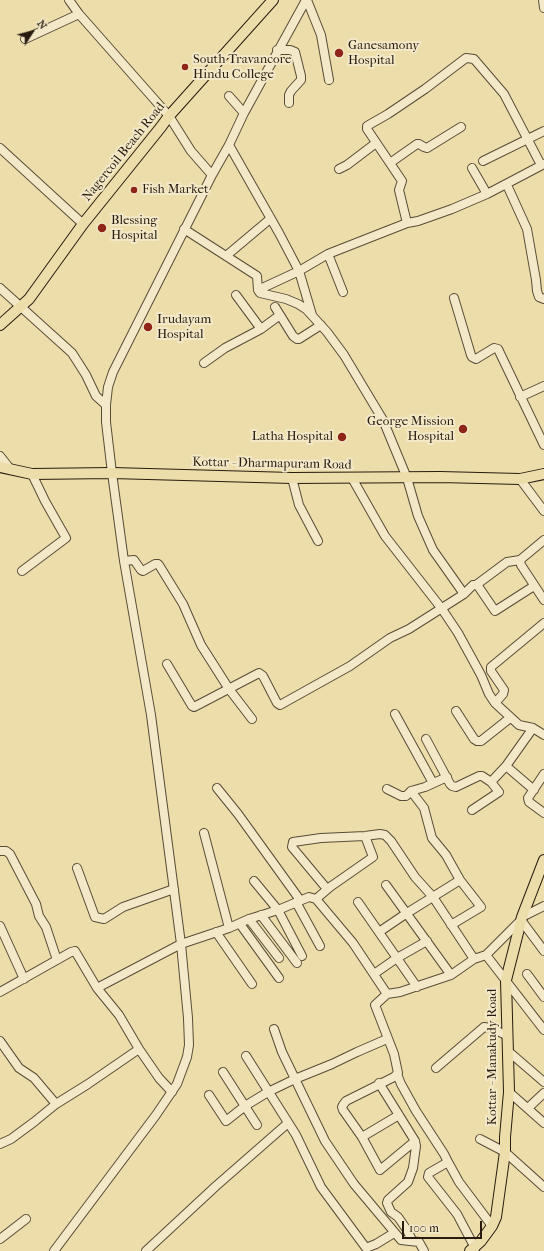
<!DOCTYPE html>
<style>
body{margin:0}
#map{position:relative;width:544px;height:1251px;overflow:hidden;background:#ecddaa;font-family:"IM FELL French Canon",serif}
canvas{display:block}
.north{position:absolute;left:12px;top:12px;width:40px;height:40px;-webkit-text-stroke:3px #f3e9c8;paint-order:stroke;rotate:54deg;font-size:11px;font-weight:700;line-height:16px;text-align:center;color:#281b10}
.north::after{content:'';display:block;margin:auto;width:14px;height:18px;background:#281b10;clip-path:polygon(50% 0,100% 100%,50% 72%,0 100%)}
.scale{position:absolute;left:402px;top:1221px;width:80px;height:18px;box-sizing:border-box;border:2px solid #281b10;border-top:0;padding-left:5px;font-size:12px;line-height:14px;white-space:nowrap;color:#281b10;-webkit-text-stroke:3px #f3e9c8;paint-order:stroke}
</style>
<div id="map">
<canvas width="544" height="1251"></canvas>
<div class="north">N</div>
<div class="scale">100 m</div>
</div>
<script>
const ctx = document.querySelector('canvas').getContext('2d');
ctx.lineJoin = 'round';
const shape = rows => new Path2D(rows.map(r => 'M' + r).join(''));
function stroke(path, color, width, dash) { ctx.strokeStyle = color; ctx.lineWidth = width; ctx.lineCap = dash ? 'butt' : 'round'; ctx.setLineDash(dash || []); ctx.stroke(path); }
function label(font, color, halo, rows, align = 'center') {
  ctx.font = font + ' "IM FELL French Canon",serif'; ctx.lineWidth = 4; ctx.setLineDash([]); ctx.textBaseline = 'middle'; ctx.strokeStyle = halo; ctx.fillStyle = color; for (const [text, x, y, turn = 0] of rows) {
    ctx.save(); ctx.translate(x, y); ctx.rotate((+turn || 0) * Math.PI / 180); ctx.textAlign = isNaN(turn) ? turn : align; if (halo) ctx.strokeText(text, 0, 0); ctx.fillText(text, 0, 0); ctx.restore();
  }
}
const minor = shape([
 [69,0,79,14,169,116,191,151,212,175],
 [307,0,321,35,329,80],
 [543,0,544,8],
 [25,39,79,14],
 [277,50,290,50,295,52,301,76,301,80,291,91,289,95,289,103],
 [229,96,244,113],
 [229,145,279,233,299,271,312,315],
 [0,148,83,224],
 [483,161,544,131],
 [390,163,417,144,419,144,424,147,427,148,461,127],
 [472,168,487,194],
 [339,169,347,165,376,143],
 [507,185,527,229,536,280,537,291,539,297,544,299],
 [407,223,399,190,402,181,367,129,367,126,388,114,425,89,466,58,474,59,504,94,541,165],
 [184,229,254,274,257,276,258,290,260,293,286,299,298,304,306,309,327,332,344,355,383,420,407,478,418,516,433,550,464,594],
 [328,254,343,292],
 [226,256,270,219],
 [0,288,72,353,86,375,96,396,106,405],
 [258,290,299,271,328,254,407,223,418,221,452,209,487,194,544,164],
 [236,295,261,329],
 [454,298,471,355,472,357,476,359,494,348,498,349,544,445],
 [275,307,293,336,297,339,299,339,321,325],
 [204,363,225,348,261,329,280,315],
 [520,397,544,386],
 [0,456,11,470],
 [292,478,299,505,318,541],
 [352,478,385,536,442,609,458,633,481,675,489,694,495,703,519,725,533,728,544,735],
 [520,479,544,511],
 [544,540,520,560,521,565,544,600],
 [124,561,134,560,141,570,143,571,155,564,158,564,159,565,183,604,201,645,229,689,252,719],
 [22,571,66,538,45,501,32,474],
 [476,585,507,562,520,560],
 [167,664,192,706,194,707,259,673,263,676,277,703,280,705,350,666,390,638,409,629,464,594,473,585,476,585,478,586,495,611,534,586],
 [495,703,503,694,504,690,491,671,491,667,544,623],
 [456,711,474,739,477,741,481,741,510,718],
 [395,714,433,783],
 [426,739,450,784,452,786,456,787,479,776,482,776,491,782,506,766,533,728],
 [506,766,534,790],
 [544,774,528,798,529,802,544,813],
 [217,788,238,814,300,900],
 [387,789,401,796,406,796,411,791,425,787,447,777],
 [411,791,424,808,432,838,446,855,460,880,481,907,451,925],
 [472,810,499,792,491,782],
 [204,833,229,928],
 [0,851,6,851,10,854,36,904,39,916,46,927,57,960],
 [77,868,95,917,104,919,123,907,174,889],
 [254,881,278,910,302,956],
 [386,885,451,975],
 [327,889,292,847,293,842,321,838,365,836,380,834,385,835,391,841,415,877,433,897,474,959],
 [316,899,330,887,373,857,365,836],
 [296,902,320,946],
 [358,902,417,987],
 [261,915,297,963],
 [522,917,544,906],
 [249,919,279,958],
 [240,924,279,978],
 [0,926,24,979],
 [216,932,252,984],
 [379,932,407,913,460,880],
 [486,955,521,920,544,951],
 [374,974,397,958,427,941],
 [527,974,544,997],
 [97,988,181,944,229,928,249,919,278,910,309,897,316,899,353,943,387,994,400,992,451,975,474,959,486,955,544,1030],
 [0,992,71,952,75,951,97,988,119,1015,139,1049,88,1084,56,1104,34,1122,11,1139,0,1144],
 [387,994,375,1005,394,1054,398,1073,394,1077,346,1101,343,1105,342,1107,343,1110,362,1137,380,1170,415,1141],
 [274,1029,282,1052,325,1141,354,1184,401,1240,419,1242,424,1251],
 [0,1041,19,1068,34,1078,56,1104],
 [139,1049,159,1078,172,1092],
 [508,1051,544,1082],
 [246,1056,296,1135,321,1187,366,1248,376,1244,394,1233],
 [436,1068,484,1027,491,1028,508,1036],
 [223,1072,257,1125],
 [397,1074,401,1084,416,1111,444,1154,448,1162,429,1173,428,1177,457,1214,475,1248],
 [379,1083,415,1141,416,1146,413,1168,408,1182,388,1200,387,1203,391,1212,398,1217,407,1230,412,1240],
 [509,1092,544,1123],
 [209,1095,226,1121,245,1106,268,1092,295,1079,332,1064,357,1052,387,1039],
 [528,1108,544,1093],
 [362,1137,399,1115],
 [480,1139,505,1152,544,1187],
 [448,1162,459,1182,492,1226],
 [0,1239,26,1219],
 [54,1251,156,1115,177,1084,187,1057,189,1045,188,1018,181,944,151,715,124,561,112,473,106,422,106,405,108,387,113,372,212,175,229,145,244,113,306,0],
 [146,1251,216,1186,288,1123]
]);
const major = shape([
 [0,325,29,299,83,224,161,127,169,116,273,0],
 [0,467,32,474,112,473,292,478,440,477,520,479,544,474],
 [470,1251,481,1241,492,1226,496,1217,505,1152,505,1137,509,1092,506,980,522,917,544,860]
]);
stroke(minor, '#594c36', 10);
stroke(major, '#281b10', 12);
stroke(minor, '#f3e9c8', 8);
stroke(major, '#ecddaa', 10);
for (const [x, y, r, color] of [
 [339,53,5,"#8f2418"],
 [185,67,4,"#8f2418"],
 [134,190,4,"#8f2418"],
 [102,228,5,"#8f2418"],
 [148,327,5,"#8f2418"],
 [463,429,5,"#8f2418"],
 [342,437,5,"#8f2418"]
]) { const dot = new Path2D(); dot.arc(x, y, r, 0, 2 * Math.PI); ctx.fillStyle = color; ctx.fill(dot); stroke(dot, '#f3e9c8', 1.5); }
label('13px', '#281b10', '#f3e9c8', [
 ["Ganesamony",348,46],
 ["Hospital",348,61],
 ["South Travancore",193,60],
 ["Hindu College",193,75],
 ["Fish Market",142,190],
 ["Blessing",111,221],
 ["Hospital",111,236],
 ["Irudayam",157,320],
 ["Hospital",157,335],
 ["George Mission",454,422,"right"],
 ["Hospital",454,437,"right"],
 ["Latha Hospital",333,437,"right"]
], 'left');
label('13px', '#281b10', '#f3e9c8', [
 ["Nagercoil Beach Road",124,152,-51],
 ["Kottar - Dharmapuram Road",272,464,1],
 ["Kottar - Manakudy Road",493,1057,-90]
]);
</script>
